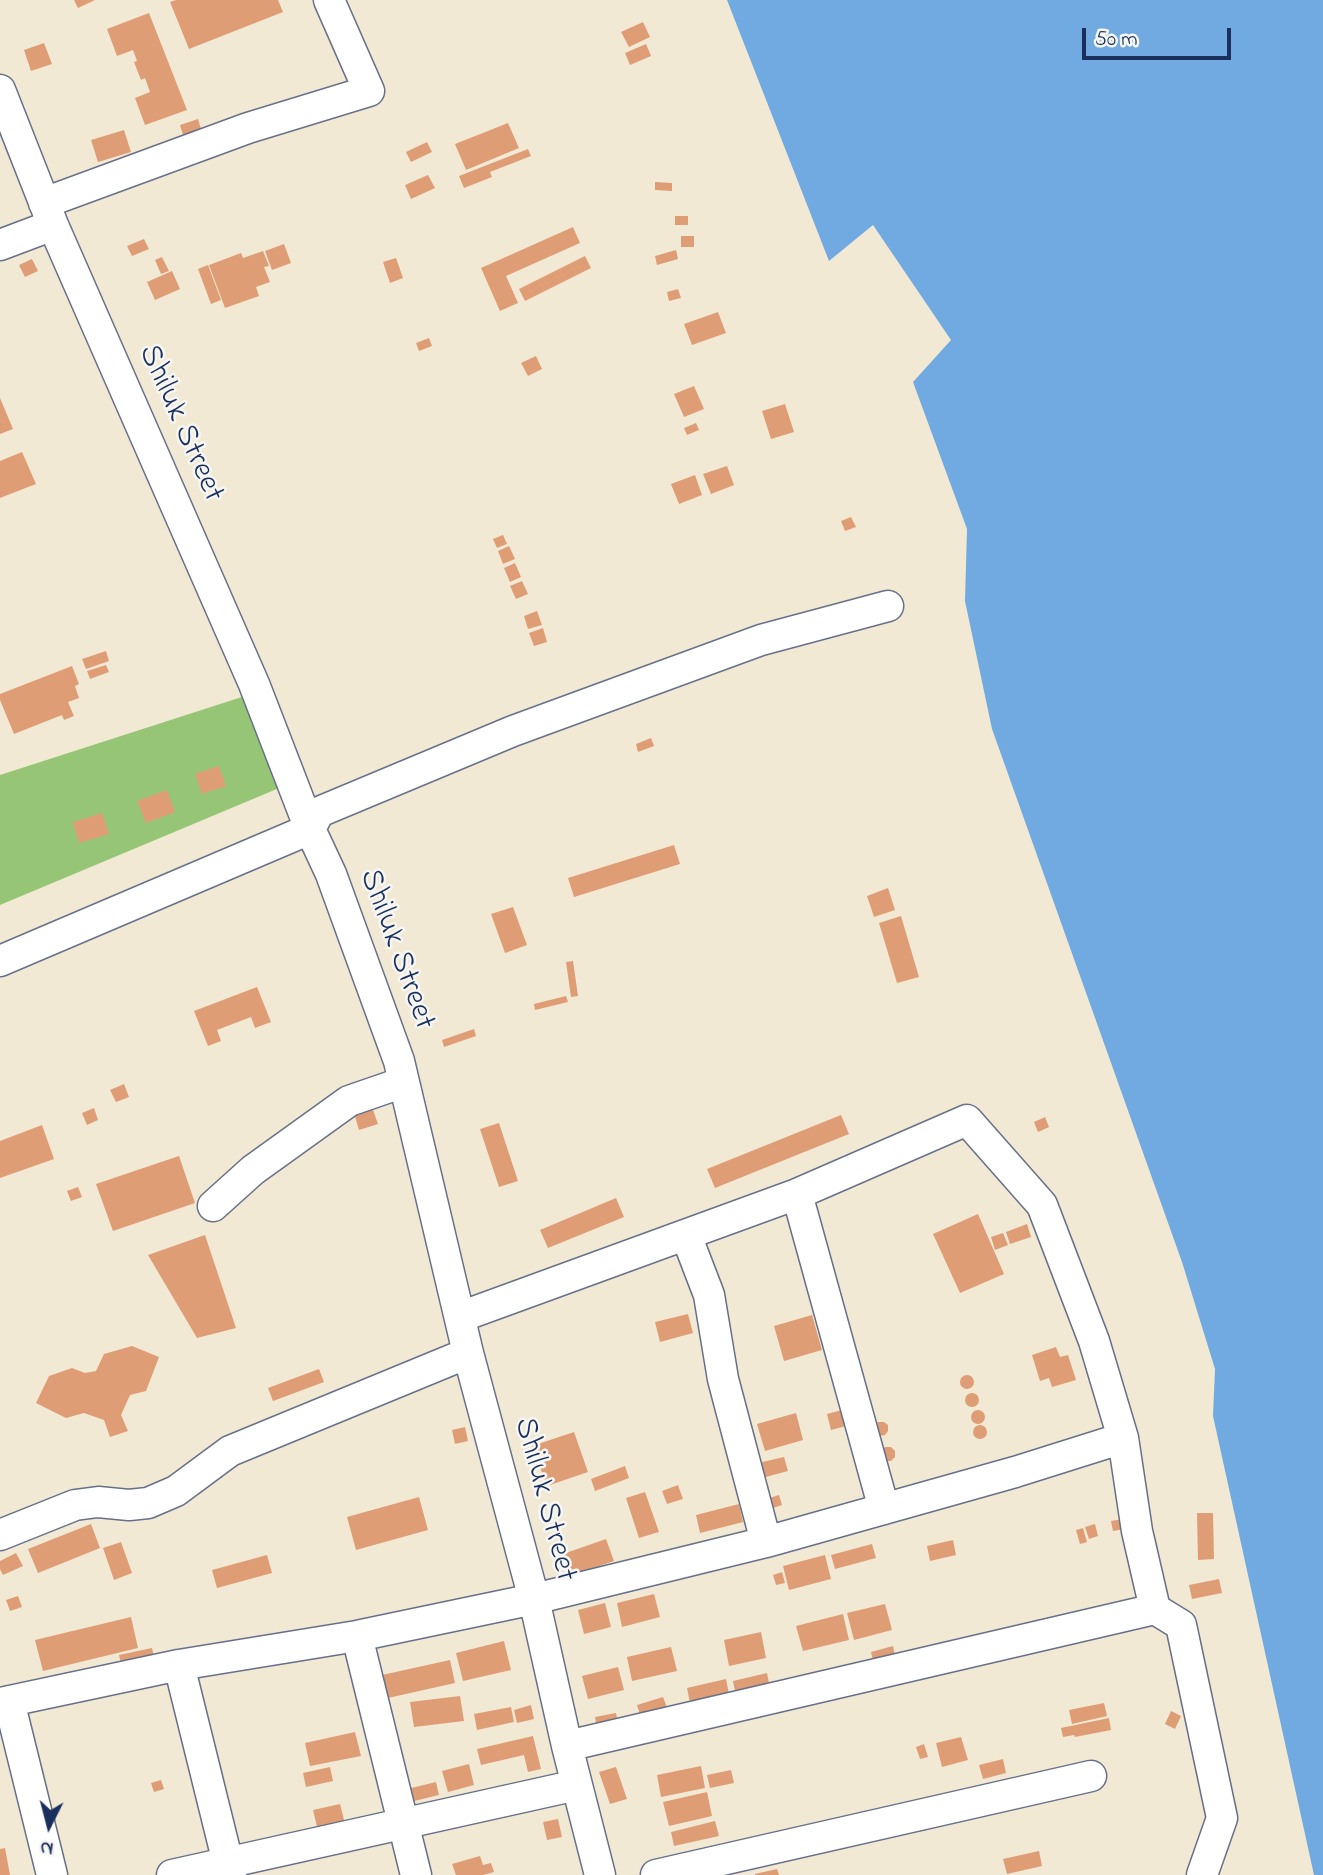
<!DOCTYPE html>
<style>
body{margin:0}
#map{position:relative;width:1323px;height:1875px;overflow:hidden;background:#f2e9d5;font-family:"Indie Flower",sans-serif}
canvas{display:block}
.north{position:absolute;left:14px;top:1791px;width:70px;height:70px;-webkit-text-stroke:5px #f6f6f2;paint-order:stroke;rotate:186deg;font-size:19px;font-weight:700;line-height:28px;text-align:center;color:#1b2f5e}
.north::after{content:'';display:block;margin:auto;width:24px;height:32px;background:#1b2f5e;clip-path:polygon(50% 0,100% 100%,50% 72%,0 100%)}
.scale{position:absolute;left:1082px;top:28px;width:149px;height:32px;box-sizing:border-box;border:4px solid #1b2f5e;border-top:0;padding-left:9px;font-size:21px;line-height:24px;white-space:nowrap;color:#1b2f5e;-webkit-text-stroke:5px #f6f6f2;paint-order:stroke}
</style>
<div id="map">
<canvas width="1323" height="1875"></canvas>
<div class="north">N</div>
<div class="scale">50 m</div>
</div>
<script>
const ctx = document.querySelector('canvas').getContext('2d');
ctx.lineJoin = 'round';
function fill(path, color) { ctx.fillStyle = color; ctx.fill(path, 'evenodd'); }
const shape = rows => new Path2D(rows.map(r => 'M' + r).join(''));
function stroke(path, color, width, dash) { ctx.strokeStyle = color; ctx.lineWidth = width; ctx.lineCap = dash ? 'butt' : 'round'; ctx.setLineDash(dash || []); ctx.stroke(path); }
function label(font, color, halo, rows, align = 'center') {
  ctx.font = font + ' "Indie Flower",sans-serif'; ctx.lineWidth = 5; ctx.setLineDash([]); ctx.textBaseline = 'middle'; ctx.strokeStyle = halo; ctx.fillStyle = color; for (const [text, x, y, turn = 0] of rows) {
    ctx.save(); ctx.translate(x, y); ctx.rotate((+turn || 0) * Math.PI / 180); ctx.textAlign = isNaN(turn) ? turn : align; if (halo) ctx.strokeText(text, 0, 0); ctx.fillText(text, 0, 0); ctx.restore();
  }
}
fill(shape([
 [248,695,284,786,0,905,0,775]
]), '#96c675');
fill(shape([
 [727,0,1323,0,1323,1875,1314,1875,1213,1416,1215,1369,1182,1262,992,729,965,601,967,529,913,382,951,340,873,225,829,261]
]), '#71aae1');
fill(shape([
 [74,0,95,0,78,8],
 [176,0,278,0,283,12,189,49,170,2],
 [149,13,187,110,145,125,135,98,150,92,145,78,141,80,134,62,137,61,133,50,117,56,107,29],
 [643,22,650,37,629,47,621,32],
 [44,43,52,64,31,71,24,50],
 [646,44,651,56,630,65,625,53],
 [198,119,201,129,183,135,180,125],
 [508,123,519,148,466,170,455,144],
 [124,130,131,152,98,162,91,140],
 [427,142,432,152,411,162,406,152],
 [528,149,531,156,490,172,492,177,464,188,459,176],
 [428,175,435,188,411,199,405,185],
 [655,182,672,183,672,191,655,190],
 [675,216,688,216,688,225,675,225],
 [573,227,580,243,506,276,518,303,500,311,481,268],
 [681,236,694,236,694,247,681,247],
 [144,239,149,249,132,256,127,246],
 [284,244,291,263,272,270,265,251],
 [676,250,678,259,657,265,655,256],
 [263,251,269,266,264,267,270,282,256,287,259,296,225,308,209,265,241,253,243,258],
 [585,256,591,268,525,301,519,289],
 [162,257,169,271,161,274,155,260],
 [396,258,403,278,390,283,383,262],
 [32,259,38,271,25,277,19,265],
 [208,265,221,300,211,304,198,269],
 [172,271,180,289,155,300,147,282],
 [678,289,681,298,669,301,667,292],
 [718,312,726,333,692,345,684,324],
 [429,338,432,346,419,351,416,343],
 [536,356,542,369,528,376,521,363],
 [694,386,704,409,684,417,674,394],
 [0,398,13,429,0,434],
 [785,404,794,432,771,439,762,411],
 [696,423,699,430,687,435,684,428],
 [22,452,36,484,0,498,0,461],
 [727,466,734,485,711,494,703,474],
 [695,475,702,495,679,504,671,484],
 [851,517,856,527,845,531,841,521],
 [503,535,507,544,497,548,493,539],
 [509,546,515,559,503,564,498,551],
 [515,563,521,577,510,582,504,568],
 [522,581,528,594,516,599,510,586],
 [537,611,542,625,528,629,524,616],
 [543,628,547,642,534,646,529,633],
 [106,651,109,661,86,669,82,659],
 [106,665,109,672,90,679,87,671],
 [72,666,79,684,75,686,79,698,68,702,74,716,64,720,62,715,14,734,0,700,0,694],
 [651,738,654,746,638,752,636,744],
 [219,766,226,786,202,794,195,774],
 [167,790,175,812,146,823,137,801],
 [102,813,109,834,79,843,73,822],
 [674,845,680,864,574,897,568,878],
 [888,888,895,910,874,917,867,896],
 [513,907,527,945,505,953,491,914],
 [901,916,919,977,897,983,879,923],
 [573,961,578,996,571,997,566,962],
 [257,987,271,1022,255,1028,251,1017,217,1030,221,1041,208,1046,194,1011],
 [566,996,568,1002,535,1010,534,1004],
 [474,1029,476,1036,444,1047,442,1040],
 [124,1084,129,1097,116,1102,110,1090],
 [372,1107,378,1124,359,1130,354,1113],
 [94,1108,98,1120,87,1125,82,1113],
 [841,1115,849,1134,715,1188,707,1169],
 [1045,1117,1049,1127,1038,1132,1034,1122],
 [499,1123,518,1181,499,1187,480,1129],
 [42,1125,54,1159,0,1178,0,1141],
 [179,1156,195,1203,113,1231,96,1184],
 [78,1187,82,1197,71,1201,67,1191],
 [616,1198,624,1217,548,1248,540,1230],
 [978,1214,1004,1274,960,1293,933,1234],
 [1027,1224,1031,1237,1010,1244,1006,1232],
 [1003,1233,1008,1245,995,1250,991,1237],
 [205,1235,236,1328,197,1338,148,1255],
 [688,1314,693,1333,660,1342,655,1322],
 [812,1315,822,1350,784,1361,774,1326],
 [132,1346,159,1357,146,1391,130,1395,121,1415,128,1431,110,1437,104,1420,84,1413,66,1418,36,1403,49,1376,72,1368,85,1373,96,1371,104,1354],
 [1056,1347,1060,1357,1068,1355,1076,1380,1052,1387,1049,1378,1040,1381,1032,1355],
 [319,1369,324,1382,273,1401,268,1388],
 '960 1382a7 7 0 1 1 14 0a7 7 0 1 1-14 0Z',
 '965 1400a7 7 0 1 1 14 0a7 7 0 1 1-14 0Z',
 '971 1417a7 7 0 1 1 14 0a7 7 0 1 1-14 0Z',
 [842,1410,846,1426,831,1430,827,1414],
 [796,1413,803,1440,765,1451,757,1424],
 [878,1422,884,1422,888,1425,888,1431,885,1435,879,1436,874,1426],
 '973 1432a7 7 0 1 1 14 0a7 7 0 1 1-14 0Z',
 [465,1427,468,1441,455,1444,452,1430],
 [574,1432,588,1472,547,1486,532,1446],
 [885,1447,891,1447,895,1451,895,1457,891,1461,886,1461,881,1452],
 [784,1457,788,1471,762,1478,758,1463],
 [625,1466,629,1478,595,1491,591,1479],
 [678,1485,683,1499,667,1504,662,1491],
 [645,1492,659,1532,639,1538,626,1498],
 [779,1495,782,1505,770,1509,766,1499],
 [419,1497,428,1530,356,1550,347,1517],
 [739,1504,743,1522,700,1533,696,1515],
 [1197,1513,1213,1513,1214,1559,1198,1560],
 [1123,1519,1125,1529,1113,1531,1111,1521],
 [91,1524,100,1548,38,1573,28,1549],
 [1095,1524,1098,1536,1089,1539,1085,1527],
 [1083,1528,1087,1542,1080,1544,1076,1530],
 [606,1539,614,1561,571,1576,563,1554],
 [953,1540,956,1555,930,1561,927,1546],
 [121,1542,132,1573,114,1580,103,1548],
 [872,1544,876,1558,835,1569,831,1555],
 [16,1553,23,1566,3,1575,0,1569,0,1561],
 [267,1555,272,1573,217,1588,212,1570],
 [825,1555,831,1579,789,1590,783,1566],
 [782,1572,785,1583,776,1585,773,1575],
 [1219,1579,1222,1593,1192,1599,1189,1585],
 [654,1594,660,1617,622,1627,617,1603],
 [18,1596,22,1607,10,1611,6,1600],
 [605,1603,611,1627,584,1634,578,1610],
 [885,1604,892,1630,854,1640,847,1613],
 [843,1614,849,1640,803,1651,796,1626],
 [131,1617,138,1648,43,1671,35,1640],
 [761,1632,766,1658,729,1666,724,1640],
 [504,1641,511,1670,463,1681,456,1653],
 [893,1646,896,1660,874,1665,871,1652],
 [671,1647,677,1671,632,1681,627,1657],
 [152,1648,155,1661,122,1668,119,1655],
 [450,1660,455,1683,388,1698,382,1675],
 [618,1667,624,1690,588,1699,582,1676],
 [767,1673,770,1688,736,1696,733,1681],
 [726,1679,729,1694,690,1703,687,1688],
 [460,1696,464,1721,414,1727,410,1702],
 [663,1697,668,1710,641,1718,637,1705],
 [1104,1703,1107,1716,1072,1724,1069,1710],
 [531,1705,534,1719,517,1723,514,1710],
 [511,1707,514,1722,477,1730,474,1714],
 [1171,1711,1181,1716,1175,1729,1165,1724],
 [616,1713,618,1723,597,1728,595,1717],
 [1109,1718,1111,1730,1075,1737,1074,1735,1063,1737,1061,1728],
 [355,1732,361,1756,310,1766,305,1743],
 [533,1736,541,1769,528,1772,524,1755,481,1765,477,1749],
 [961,1737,968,1760,942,1767,936,1743],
 [924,1744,928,1757,920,1759,916,1747],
 [1003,1759,1006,1773,983,1779,979,1765],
 [469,1764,474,1785,448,1792,442,1771],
 [701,1766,705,1788,661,1797,657,1775],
 [330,1767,333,1781,306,1787,303,1773],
 [616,1767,627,1799,610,1804,599,1772],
 [731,1770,734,1783,710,1788,707,1775],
 [161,1780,164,1789,154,1792,151,1783],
 [436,1782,439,1795,410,1802,407,1789],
 [707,1792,712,1816,669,1826,663,1802],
 [340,1804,345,1824,318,1831,313,1810],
 [558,1819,562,1837,547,1840,543,1822],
 [715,1821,719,1836,674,1846,671,1832],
 [5,1848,10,1875,0,1875,0,1849],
 [1039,1851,1042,1866,1007,1874,1003,1859],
 [480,1856,483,1865,491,1863,494,1872,483,1875,456,1875,452,1864],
 [777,1869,779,1875,755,1875,755,1874]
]), '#df9d75');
const minor = shape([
 [0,90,53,225,254,684,310,829,331,874,399,1061,468,1353,534,1599,567,1746,600,1875],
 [44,203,248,128,369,91,329,0],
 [0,245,53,225],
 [0,961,310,829,319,812,513,731,761,640,888,606],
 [797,1194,884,1509],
 [213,1206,253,1170,349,1101,404,1082],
 [686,1235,709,1295,723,1379,766,1542],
 [460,1317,797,1194,967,1120,1042,1205,1094,1341,1123,1438,1137,1531,1155,1609,1181,1625,1222,1818,1202,1875],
 [0,1535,75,1505,98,1502,129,1505,148,1503,176,1491,230,1451,468,1353],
 [357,1636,416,1875],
 [179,1665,231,1875],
 [9,1701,52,1875],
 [0,1703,179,1665,357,1636,534,1599,766,1542,1015,1472,1123,1438],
 [567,1746,1155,1609],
 [172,1875,577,1785],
 [656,1875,1091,1776]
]);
stroke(minor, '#667088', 33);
stroke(minor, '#fff', 30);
label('32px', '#1b2f5e', '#f6f6f2', [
 ["Shiluk Street",179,424,66],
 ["Shiluk Street",395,950,70],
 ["Shiluk Street",543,1500,75]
]);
</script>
